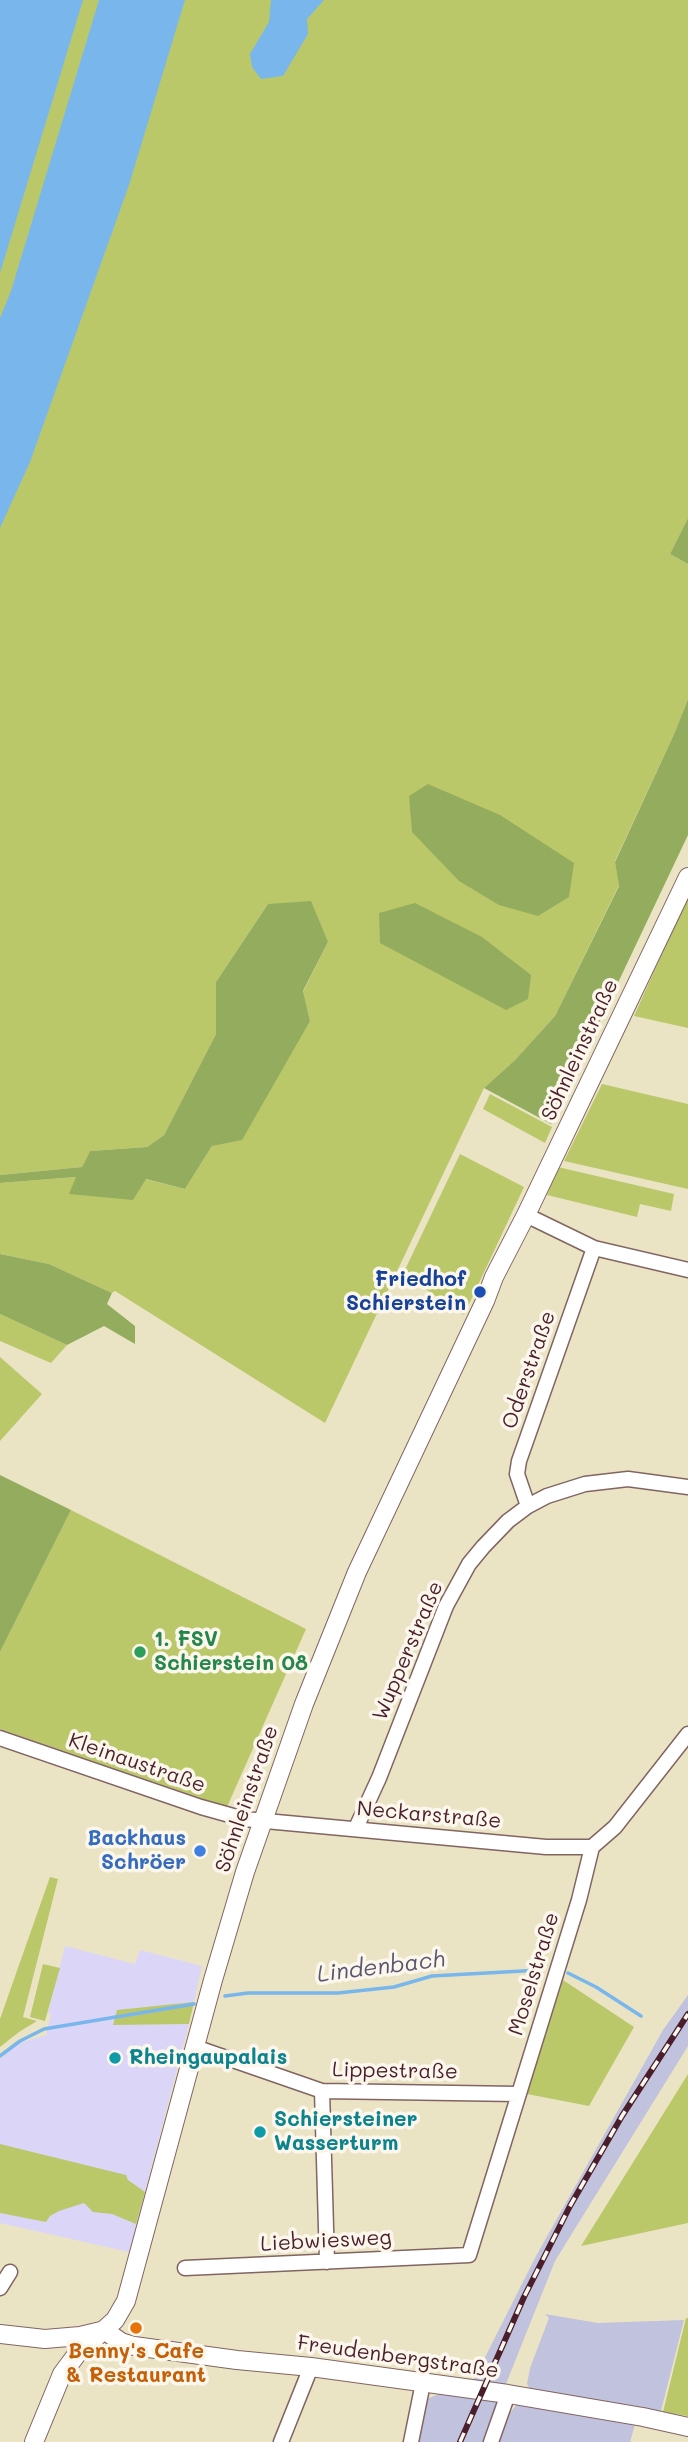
<!DOCTYPE html>
<meta charset="utf-8">
<style>
body{margin:0}
canvas{display:block;background:#eae4c4}
</style>
<canvas width="688" height="2442"></canvas>
<script>
const ctx = document.querySelector('canvas').getContext('2d');
ctx.lineJoin = 'round';
function fill(path, color) { ctx.fillStyle = color; ctx.fill(path, 'evenodd'); }
const shape = rows => new Path2D(rows.map(r => 'M' + r).join(''));
function stroke(path, color, width, dash) { ctx.strokeStyle = color; ctx.lineWidth = width; ctx.lineCap = dash ? 'butt' : 'round'; ctx.setLineDash(dash || []); ctx.stroke(path); }
function label(font, color, halo, rows, align = 'center') {
  ctx.font = font + ' Mali,sans-serif'; ctx.lineWidth = 7; ctx.setLineDash([]); ctx.textBaseline = 'middle'; ctx.strokeStyle = halo; ctx.fillStyle = color; for (const [text, x, y, turn = 0] of rows) {
    ctx.save(); ctx.translate(x, y); ctx.rotate((+turn || 0) * Math.PI / 180); ctx.textAlign = isNaN(turn) ? turn : align; if (halo) ctx.strokeText(text, 0, 0); ctx.fillText(text, 0, 0); ctx.restore();
  }
}
fill(shape([
 [65,1946,135,1964,140,1950,202,1966,194,2002,117,2011,114,2025,189,2024,129,2252,0,2223,0,2059,19,2043,46,2035,51,2014,48,2013]
]), '#dbd6f7');
fill(shape([
 [688,1995,688,2046,555,2261,498,2404,485,2442,417,2442,427,2399,439,2394,465,2397,536,2256,663,2030],
 [545,2314,598,2323,684,2320,661,2411,530,2389,527,2384,530,2368,549,2318],
 [517,2404,636,2421,630,2442,499,2442,510,2413]
]), '#c1c2dd');
fill(shape([
 [0,0,688,0,688,518,670,554,688,564,688,699,675,732,615,861,619,885,555,1016,515,1060,484,1088,325,1423,115,1291,112,1293,49,1264,0,1254,0,1183,77,1177,70,1194,145,1179,185,1189,212,1146,310,1021,303,992,328,942,268,904,216,982,216,1034,164,1135,147,1147,90,1151,82,1167,0,1175],
 [688,896,688,1028,634,1016],
 [602,1084,688,1104,688,1189,564,1161],
 [490,1094,552,1127,545,1143,483,1109],
 [460,1154,524,1187,464,1315,403,1274],
 [558,1167,674,1194,671,1211,640,1204,637,1217,547,1195],
 [0,1314,67,1345,51,1363,0,1341],
 [0,1357,42,1394,0,1441],
 [71,1510,306,1629,227,1807,0,1729,0,1652],
 [50,1877,58,1879,23,2017,37,2021,19,2032,0,2047,0,2019],
 [43,1964,60,1968,45,2021,30,2017],
 [563,1980,634,2027,589,2106,527,2094],
 [194,2002,189,2024,113,2025,117,2010],
 [688,2074,688,2223,581,2246],
 [0,2144,126,2175,128,2180,145,2192,136,2224,112,2214,93,2212,84,2203,59,2211,50,2216,46,2222,0,2213],
 [686,2318,688,2318,688,2416,663,2412]
]), '#bbc86a');
fill(shape([
 [688,518,688,564,670,554],
 [688,699,688,835,551,1124,484,1088,515,1060,555,1016,619,886,615,862,675,732],
 [428,784,500,815,574,863,569,897,538,916,499,905,459,881,412,832,409,796],
 [311,901,328,942,303,991,310,1021,242,1140,212,1146,185,1189,146,1179,133,1200,69,1194,76,1177,0,1183,0,1175,82,1167,90,1151,147,1147,164,1135,216,1034,216,982,268,904],
 [415,903,482,937,531,975,528,999,506,1010,380,943,379,913],
 [0,1254,49,1264,112,1293,107,1304,135,1326,135,1344,104,1326,67,1345,0,1314],
 [0,1475,71,1510,0,1652]
]), '#94ac5e');
fill(shape([
 [0,0,83,0,0,273],
 [99,0,185,0,129,185,30,462,0,528,0,318,11,291],
 [271,0,324,0,307,19,308,34,283,76,261,79,252,67,250,54,269,22]
]), '#79b6ec');
stroke(shape([
 [568,1973,596,1987,641,2016],
 [225,1996,248,1993,338,1993,394,1987,432,1976,541,1970],
 [0,2056,20,2041,44,2029,194,2004]
]), '#79b6ec', 3.5);
const minor = shape([
 [526,1215,594,1248,688,1270],
 [528,1506,517,1474,519,1461,594,1248],
 [0,1738,201,1807,244,1819,546,1847,592,1847],
 [356,1828,379,1778,446,1606,469,1564,483,1547,508,1521,528,1506,547,1496,585,1484,628,1479,688,1487],
 [195,2047,322,2091,518,2094],
 [322,2091,327,2262],
 [185,2268,469,2255,579,1900,592,1847,615,1827,688,1734],
 [0,2288,10,2272],
 [281,2442,311,2367],
 [411,2442,423,2383],
 [491,2442,508,2394]
]);
const tertiary = shape([
 [104,2330,121,2342,134,2346,237,2360,311,2367,508,2394,643,2417,688,2427],
 [0,2334,45,2339,80,2336,101,2331],
 [34,2442,62,2374,77,2354,115,2320,126,2301,213,1980,245,1872,304,1704,357,1572,485,1301,494,1277,526,1215,688,877]
]);
stroke(minor, '#826461', 17);
stroke(tertiary, '#826461', 20);
stroke(minor, '#fff', 14);
stroke(tertiary, '#fff', 18);
const rail = shape([
 [460,2442,524,2297,570,2206,622,2116,688,2014]
]);
stroke(rail, '#4a1f2b', 6);
stroke(rail, '#fbf7ec', 3.5, [10]);
for (const [x, y, r, color] of [
 [480,1292,7,"#1a4fb4"],
 [140,1652,7,"#2e9e5b"],
 [200,1851,7,"#3f7fe0"],
 [115,2058,7,"#0f9aa8"],
 [260,2132,7,"#0f9aa8"],
 [136,2328,7,"#e8710a"]
]) { const dot = new Path2D(); dot.arc(x, y, r, 0, 2 * Math.PI); ctx.fillStyle = color; ctx.fill(dot); stroke(dot, '#fbf7ec', 2.5); }
label('21px', '#4a1f2b', '#fbf7ec', [
 ["Söhnleinstraße",580,1050,-65],
 ["Oderstraße",529,1370,-71],
 ["Wupperstraße",408,1651,-67],
 ["Kleinaustraße",137,1763,19],
 ["Söhnleinstraße",247,1799,-71],
 ["Neckarstraße",429,1815,5],
 ["Moselstraße",534,1974,-73],
 ["Lippestraße",395,2071,1],
 ["Liebwiesweg",326,2241,-3],
 ["Freudenbergstraße",398,2357,8]
]);
label('bold 21px', '#164399', '#fbf7ec', [
 ["Friedhof",466,1280],
 ["Schierstein",466,1304]
], 'right');
label('bold 21px', '#27864d', '#fbf7ec', [
 ["1. FSV",154,1640],
 ["Schierstein 08",154,1664]
], 'left');
label('bold 21px', '#366cbe', '#fbf7ec', [
 ["Backhaus",186,1839],
 ["Schröer",186,1863]
], 'right');
label('bold 21px', '#0d838f', '#fbf7ec', [
 ["Rheingaupalais",129,2058],
 ["Schiersteiner",274,2120],
 ["Wasserturm",274,2144]
], 'left');
label('bold 21px', '#c56008', '#fbf7ec', [
 ["Benny's Cafe",136,2352],
 ["& Restaurant",136,2376]
]);
label('italic 23px', '#5a546f', '#fbf7ec', [
 ["Lindenbach",381,1967,-7]
]);
</script>
